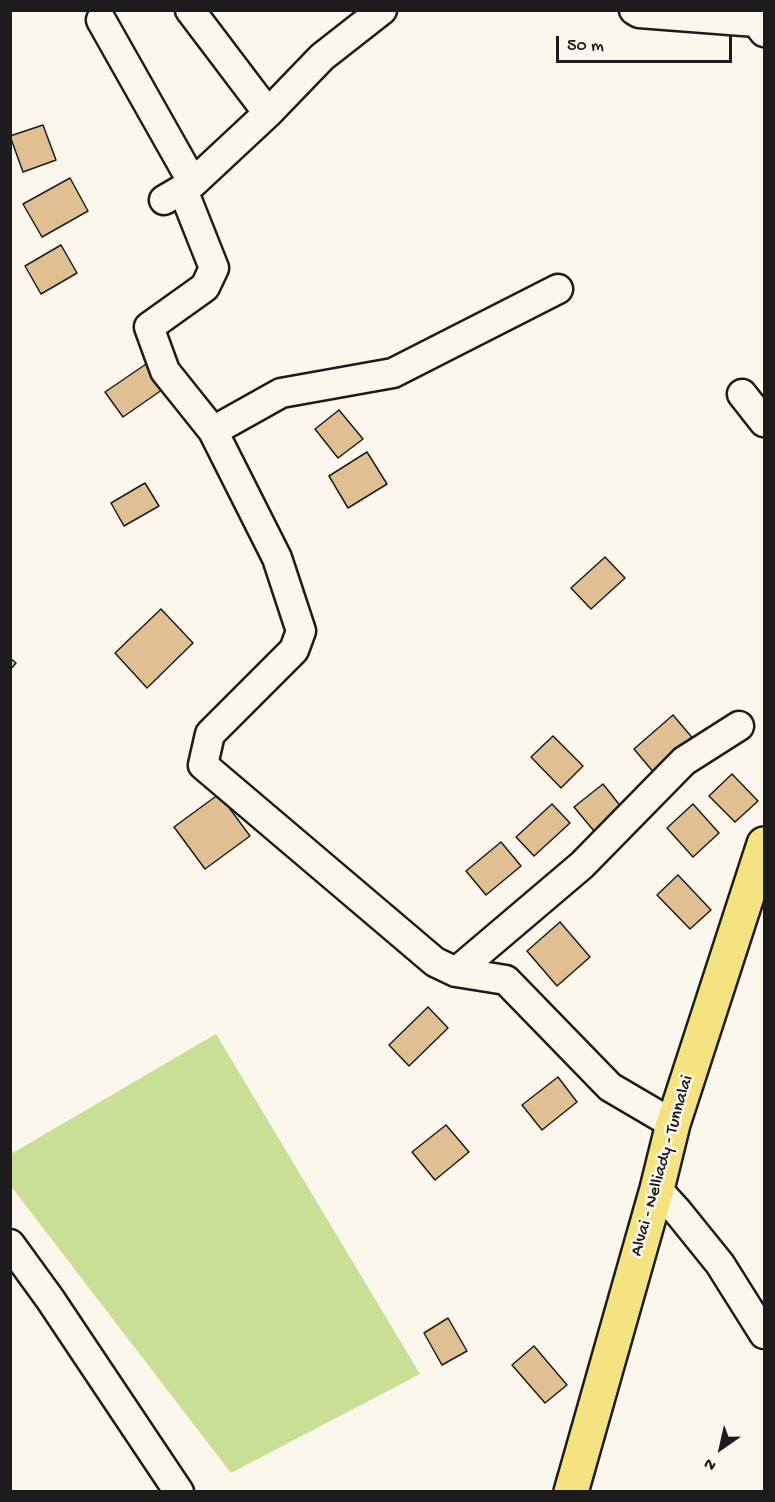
<!DOCTYPE html>
<style>
body{margin:0}
#map{position:relative;width:775px;height:1502px;overflow:hidden;background:#fbf7ec;font-family:"Gochi Hand",sans-serif}
canvas{display:block}
.frame{position:absolute;inset:0;border:12px solid #1c1c1c;pointer-events:none}
.north{position:absolute;left:691px;top:1418px;width:60px;height:60px;-webkit-text-stroke:4px #fbf7ec;paint-order:stroke;rotate:214deg;font-size:16px;font-weight:700;line-height:24px;text-align:center;color:#1c1c1c}
.north::after{content:'';display:block;margin:auto;width:21px;height:27px;background:#1c1c1c;clip-path:polygon(50% 0,100% 100%,50% 72%,0 100%)}
.scale{position:absolute;left:556px;top:36px;width:176px;height:27px;box-sizing:border-box;border:3px solid #1c1c1c;border-top:0;padding-left:8px;font-size:18px;line-height:21px;white-space:nowrap;color:#1c1c1c;-webkit-text-stroke:4px #fbf7ec;paint-order:stroke}
</style>
<div id="map">
<canvas width="775" height="1502"></canvas>
<div class="frame"></div>
<div class="north">N</div>
<div class="scale">50 m</div>
</div>
<script>
const ctx = document.querySelector('canvas').getContext('2d');
ctx.lineJoin = 'round';
function fill(path, color) { ctx.fillStyle = color; ctx.fill(path, 'evenodd'); }
const shape = rows => new Path2D(rows.map(r => 'M' + r).join(''));
function stroke(path, color, width, dash) { ctx.strokeStyle = color; ctx.lineWidth = width; ctx.lineCap = dash ? 'butt' : 'round'; ctx.setLineDash(dash || []); ctx.stroke(path); }
function label(font, color, halo, rows, align = 'center') {
  ctx.font = font + ' "Gochi Hand",sans-serif'; ctx.lineWidth = 5; ctx.setLineDash([]); ctx.textBaseline = 'middle'; ctx.strokeStyle = halo; ctx.fillStyle = color; for (const [text, x, y, turn = 0] of rows) {
    ctx.save(); ctx.translate(x, y); ctx.rotate((+turn || 0) * Math.PI / 180); ctx.textAlign = isNaN(turn) ? turn : align; if (halo) ctx.strokeText(text, 0, 0); ctx.fillText(text, 0, 0); ctx.restore();
  }
}
fill(shape([
 [216,1034,420,1374,231,1473,10,1185,11,1154]
]), '#c8df95');
const building = shape([
 [43,125,56,160,23,172,10,136,43,125],
 [70,178,88,211,42,237,23,204,70,178],
 [61,245,77,273,41,294,25,266,61,245],
 [152,360,169,385,123,417,105,392,152,360],
 [339,410,363,439,338,458,315,429,339,410],
 [367,452,387,484,348,508,329,476,367,452],
 [145,483,159,506,124,526,111,503,145,483],
 [605,557,625,578,591,609,571,588,605,557],
 [161,609,193,643,147,688,115,653,161,609],
 [10,658,16,663,10,670,10,658],
 [673,715,695,741,655,774,634,749,673,715],
 [553,736,583,766,561,788,531,757,553,736],
 [732,774,758,801,735,822,709,796,732,774],
 [603,784,622,808,594,831,574,807,603,784],
 [219,794,250,836,205,869,174,827,219,794],
 [552,804,570,823,534,856,516,837,552,804],
 [693,804,719,833,693,857,667,828,693,804],
 [501,842,521,866,486,895,466,871,501,842],
 [678,875,711,910,690,929,657,895,678,875],
 [560,922,590,957,557,986,527,951,560,922],
 [428,1007,448,1028,409,1066,389,1045,428,1007],
 [558,1077,577,1102,542,1130,522,1105,558,1077],
 [446,1125,469,1152,435,1180,412,1152,446,1125],
 [448,1318,467,1351,442,1365,424,1333,448,1318],
 [534,1346,567,1385,545,1403,512,1365,534,1346]
]);
fill(building, '#e0bf92');
stroke(building, '#1c1c1c', 1.5);
const minor = shape([
 [190,10,268,113],
 [634,10,639,13,756,22,764,32],
 [101,20,193,183],
 [183,190,214,268,205,287,149,327,165,371,213,431,277,558,301,631,294,650,210,734,203,765,435,962,456,972,506,980,610,1087,673,1124],
 [164,200,193,183,268,113,322,57,382,10],
 [742,394,764,422],
 [213,431,281,393,393,373,558,289],
 [456,972,582,865,684,761,739,726],
 [657,1189,678,1212,720,1264,764,1334],
 [10,1244,50,1299,179,1492]
]);
const major = shape([
 [571,1492,657,1189,673,1124,764,844]
]);
stroke(minor, '#1c1c1c', 33);
stroke(major, '#1c1c1c', 38);
stroke(minor, '#fbf7ec', 28);
stroke(major, '#f5e382', 33);
label('18px', '#1c1c1c', '#fbf7ec', [
 ["Alvai - Nelliady - Tunnalai",663,1166,-74]
]);
</script>
